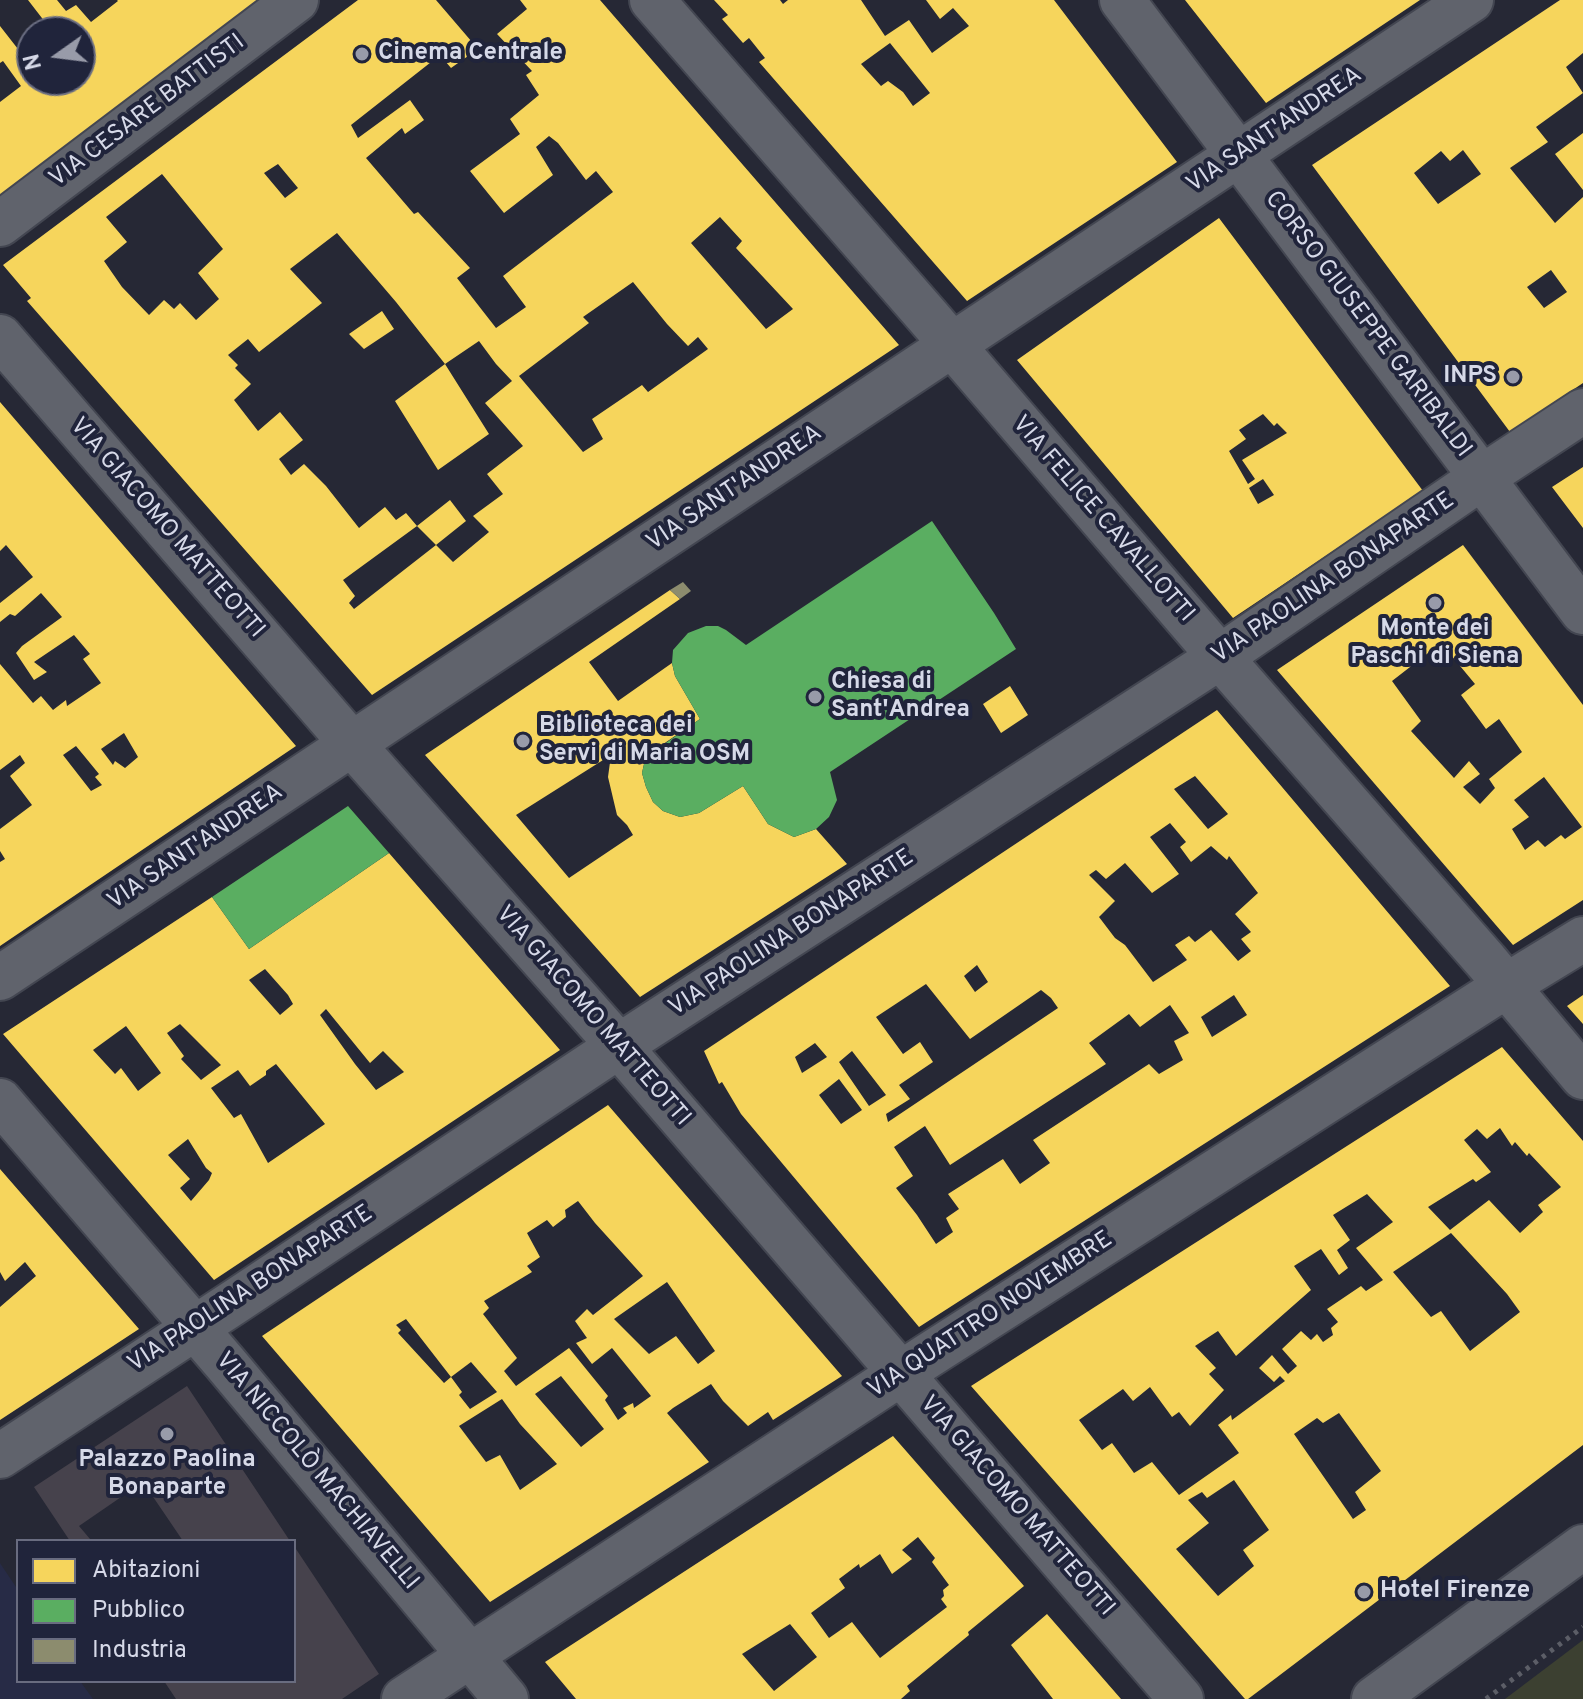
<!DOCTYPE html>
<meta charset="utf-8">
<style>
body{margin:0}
#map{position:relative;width:1583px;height:1699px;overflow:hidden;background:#262835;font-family:Overpass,sans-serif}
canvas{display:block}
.legend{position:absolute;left:16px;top:1539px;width:280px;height:144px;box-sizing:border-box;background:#20243b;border:2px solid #696c80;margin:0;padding:10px 14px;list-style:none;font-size:24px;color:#d6d9e8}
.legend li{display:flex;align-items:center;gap:16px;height:40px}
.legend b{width:40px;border:2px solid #696c80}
.north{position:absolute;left:16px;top:16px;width:80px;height:80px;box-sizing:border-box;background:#20243b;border:2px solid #696c80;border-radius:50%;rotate:256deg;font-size:22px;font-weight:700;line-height:32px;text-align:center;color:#d6d9e8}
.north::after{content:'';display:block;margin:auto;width:28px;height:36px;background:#989ba9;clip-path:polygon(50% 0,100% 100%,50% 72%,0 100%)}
</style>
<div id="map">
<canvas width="1583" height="1699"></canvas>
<ul class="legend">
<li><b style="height:22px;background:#f6d55c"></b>Abitazioni</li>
<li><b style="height:22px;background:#5aae61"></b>Pubblico</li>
<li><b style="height:22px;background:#8c8c6e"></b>Industria</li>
</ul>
<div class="north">N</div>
</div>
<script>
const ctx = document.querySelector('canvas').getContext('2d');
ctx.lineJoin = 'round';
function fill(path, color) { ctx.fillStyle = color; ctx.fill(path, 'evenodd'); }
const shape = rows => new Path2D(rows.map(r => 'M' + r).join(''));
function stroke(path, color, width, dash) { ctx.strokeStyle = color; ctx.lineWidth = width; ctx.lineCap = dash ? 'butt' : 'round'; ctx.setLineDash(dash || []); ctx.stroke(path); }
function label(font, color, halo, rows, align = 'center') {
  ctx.font = font + ' Overpass,sans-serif'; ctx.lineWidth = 8; ctx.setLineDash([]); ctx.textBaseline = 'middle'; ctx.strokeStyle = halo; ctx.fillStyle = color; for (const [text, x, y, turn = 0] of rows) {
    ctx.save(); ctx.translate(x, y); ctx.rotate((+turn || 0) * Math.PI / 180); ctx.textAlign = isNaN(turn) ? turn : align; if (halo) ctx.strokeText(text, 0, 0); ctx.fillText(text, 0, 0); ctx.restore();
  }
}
fill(shape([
 [0,1563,18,1590,18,1681,80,1681,93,1699,0,1699]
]), '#272b46');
fill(shape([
 [1583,1640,1583,1699,1505,1699]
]), '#3c4031');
fill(shape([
 [28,0,57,0,66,11,76,5,91,22,118,1,117,0,266,0,0,197,0,102,21,86,3,61,0,63,0,26,32,67,32,80,80,80,80,32,42,32,39,28,45,22],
 [358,0,436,0,478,49,451,68,440,55,351,125,358,138,410,100,424,120,405,134,402,128,366,158,414,214,418,212,470,268,457,278,496,328,526,307,503,276,613,192,596,171,586,180,558,143,549,136,536,147,553,175,504,213,470,171,520,134,510,119,539,95,526,75,532,71,497,34,527,9,520,0,600,0,899,345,372,695,27,301,31,298,3,265],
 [278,164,298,188,285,198,264,173],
 [162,174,223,249,198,273,219,299,196,320,180,303,174,309,164,300,149,315,122,287,104,261,127,242,106,217],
 [720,217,742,241,736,248,793,309,766,329,691,243],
 [337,233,396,302,445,364,479,341,496,364,512,381,485,403,523,446,487,474,503,494,473,516,489,532,453,562,436,545,354,609,349,603,355,596,343,580,417,526,436,545,466,521,450,500,417,526,406,513,396,520,385,507,359,528,326,486,304,464,291,475,279,459,303,440,280,412,258,431,234,400,251,384,235,368,238,365,228,355,248,339,259,352,322,303,290,269],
 [633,282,667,324,688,346,698,337,708,349,648,392,642,385,592,419,603,439,583,452,519,376,589,323,583,317],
 [714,0,780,0,783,4,788,0,861,0,885,36,909,20,932,53,969,26,953,8,940,19,926,0,1054,0,1177,162,967,301,759,62,765,58,749,38,743,43,722,19,728,15],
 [890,43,930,93,913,106,903,92,888,81,881,86,861,64],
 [1185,0,1420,0,1266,103],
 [1560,0,1583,0,1583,53,1566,67,1583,93,1536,127,1548,142,1510,168,1555,223,1583,197,1583,383,1510,432,1312,165],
 [1463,150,1481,174,1438,204,1414,173,1441,151,1450,161],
 [1551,270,1567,292,1544,308,1527,287],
 [1583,133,1583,190,1555,154],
 [1219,218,1423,491,1233,618,1017,360],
 [1263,414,1274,426,1277,423,1287,433,1242,460,1255,479,1248,484,1229,451,1246,439,1239,430],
 [1263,479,1274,495,1258,504,1249,488],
 [382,311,394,329,364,349,349,334],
 [445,364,489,434,438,470,395,401],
 [0,402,296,746,0,946,0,862,5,859,0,851,0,829,32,805,10,776,25,763,20,755,0,770,0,664,33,703,41,696,53,710,66,700,67,706,101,683,83,659,90,654,74,635,34,662,47,672,34,680,16,653,22,646,62,617,41,593,15,616,10,614,0,622,0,603,33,577,6,545,0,551],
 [124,733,138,757,125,768,115,761,113,765,101,749],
 [76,746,99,774,95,777,102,785,91,791,63,755],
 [1583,467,1583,528,1552,487],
 [1463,545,1583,705,1583,900,1513,945,1277,670],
 [1441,643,1475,684,1461,695,1486,729,1499,719,1522,752,1489,779,1495,788,1480,804,1463,787,1480,774,1469,761,1454,778,1411,731,1421,721,1392,681],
 [1544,777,1582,827,1565,839,1561,835,1545,847,1538,840,1525,850,1512,829,1529,817,1514,800],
 [670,590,680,599,589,662,618,701,672,663,675,676,700,719,653,751,644,764,642,773,646,787,653,802,663,811,680,817,699,813,743,786,768,824,794,837,816,829,847,864,640,997,425,755],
 [611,755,608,777,617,815,627,825,633,835,569,878,516,815],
 [1010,686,1028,715,1001,733,983,704],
 [1217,710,1450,986,919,1327,741,1114,722,1082,719,1084,704,1051],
 [1195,776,1228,814,1208,829,1174,789],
 [1170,823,1186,842,1180,847,1191,862,1211,846,1227,860,1229,856,1258,893,1235,914,1251,932,1241,939,1251,951,1238,961,1211,930,1195,942,1189,936,1175,945,1187,960,1153,982,1125,945,1115,938,1099,917,1115,901,1089,875,1096,870,1106,879,1125,863,1152,893,1179,874,1150,837],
 [977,965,988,982,975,992,964,976],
 [926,984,970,1039,1041,990,1051,998,1058,1008,888,1122,886,1114,910,1099,899,1085,933,1062,920,1042,903,1054,876,1017],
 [1234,995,1247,1015,1212,1037,1201,1017],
 [1170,1005,1189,1033,1174,1041,1183,1060,1159,1074,1149,1064,1033,1140,1050,1163,1020,1184,1003,1159,948,1194,959,1209,946,1218,953,1232,936,1244,917,1215,896,1188,913,1176,894,1147,925,1126,950,1165,1106,1064,1089,1043,1129,1014,1140,1027],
 [815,1043,827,1057,802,1073,795,1057],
 [852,1051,886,1095,869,1106,839,1062],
 [839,1079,862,1110,841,1124,819,1095],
 [389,853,560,1050,214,1280,3,1034,212,897,249,949],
 [265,969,288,995,293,1004,280,1015,249,980],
 [326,1009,370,1063,383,1051,404,1072,376,1090,355,1064,320,1015],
 [180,1024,221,1065,201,1080,181,1059,184,1056,167,1033],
 [126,1026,161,1073,138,1091,121,1068,115,1074,93,1050],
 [276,1064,325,1124,268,1163,241,1114,234,1118,211,1088,238,1070,250,1086,266,1075,266,1071],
 [188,1139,206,1168,212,1173,209,1180,191,1201,180,1188,190,1179,168,1155],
 [1583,995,1583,1024,1567,1006],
 [1502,1047,1583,1141,1583,1445,1276,1678,1248,1699,1245,1699,971,1386],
 [1500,1128,1512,1146,1515,1142,1527,1156,1529,1153,1561,1187,1538,1205,1543,1212,1520,1233,1489,1200,1450,1230,1428,1207,1473,1179,1476,1182,1491,1172,1464,1140,1477,1129,1487,1139],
 [1367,1194,1393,1222,1356,1248,1383,1280,1366,1291,1361,1286,1327,1309,1338,1322,1331,1328,1333,1335,1323,1342,1317,1334,1311,1340,1301,1331,1282,1349,1297,1366,1288,1374,1272,1355,1259,1368,1274,1382,1280,1376,1285,1381,1232,1420,1231,1415,1218,1425,1239,1453,1179,1495,1152,1462,1134,1473,1112,1443,1102,1450,1079,1420,1123,1389,1133,1401,1150,1387,1172,1417,1179,1412,1190,1426,1224,1390,1209,1374,1216,1368,1195,1346,1218,1331,1236,1356,1311,1290,1294,1266,1321,1249,1339,1275,1348,1268,1337,1250,1350,1240,1333,1215],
 [1451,1233,1507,1294,1520,1312,1470,1351,1441,1311,1431,1317,1393,1272],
 [1339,1413,1381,1471,1355,1492,1366,1510,1353,1519,1294,1434,1317,1418,1323,1423],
 [1234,1480,1269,1530,1243,1550,1254,1566,1218,1596,1176,1549,1209,1523,1188,1500,1202,1492,1207,1498],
 [608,1105,842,1376,773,1420,768,1412,748,1426,723,1401,711,1384,673,1408,667,1413,709,1462,490,1602,262,1336],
 [578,1201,595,1223,643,1276,593,1315,587,1309,575,1321,587,1338,576,1343,592,1364,612,1348,651,1396,634,1408,633,1403,623,1408,627,1413,618,1420,605,1400,608,1396,569,1348,516,1386,504,1371,517,1358,483,1314,489,1308,484,1301,532,1272,527,1266,540,1257,527,1233,547,1220,553,1227,566,1217,565,1210],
 [667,1282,715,1351,698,1364,676,1336,649,1354,614,1319],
 [406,1319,451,1377,471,1362,497,1392,470,1409,459,1395,462,1392,451,1377,444,1383,398,1333,401,1330,396,1325],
 [561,1376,604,1429,581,1447,535,1394],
 [502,1399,520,1424,557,1464,520,1490,500,1455,486,1462,459,1426],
 [0,1169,139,1329,0,1420,0,1307,36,1276,25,1262,5,1281,0,1272],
 [893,1436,1024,1586,968,1632,969,1635,907,1686,910,1691,901,1699,576,1699,545,1662],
 [918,1537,935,1558,932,1562,949,1585,943,1590,944,1596,941,1599,947,1607,880,1658,852,1622,829,1638,811,1613,845,1588,839,1579,859,1564,860,1568,880,1554,892,1574,912,1559,902,1550],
 [790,1624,817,1657,774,1691,742,1654],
 [1047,1614,1121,1699,1053,1699,1011,1645]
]), '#f6d55c');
fill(shape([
 [932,521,994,613,1016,649,830,772,837,800,829,817,816,829,794,837,768,824,743,786,699,813,680,817,663,811,653,802,646,787,642,773,644,764,650,754,700,719,675,676,672,663,673,650,688,633,706,626,718,626,726,630,746,645],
 [348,806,389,853,249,949,212,897]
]), '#5aae61');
fill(shape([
 [683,582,691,591,680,599,670,590]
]), '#8c8c6e');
fill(shape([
 [187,1386,290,1541,183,1541,143,1482,79,1526,90,1539,86,1541,70,1541,34,1487],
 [294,1546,379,1674,342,1699,176,1699,164,1681,294,1681]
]), '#46424c');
const minor = shape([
 [652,0,929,318,1220,657,1486,961,1583,1077],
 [1122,0,1583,612],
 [0,224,296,0],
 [0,337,352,744,619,1046,1181,1699],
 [0,978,1471,0],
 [0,1101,226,1364,506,1699],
 [0,1456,236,1301,619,1046,1220,657,1481,478,1583,411],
 [404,1699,926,1357,1506,986,1583,939],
 [1374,1699,1583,1547]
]);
stroke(minor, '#434651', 48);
stroke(shape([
 [1486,1699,1583,1627]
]), '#5c5e67', 5, [4, 6]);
stroke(minor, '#60636c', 44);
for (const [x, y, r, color] of [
 [362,54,8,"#989ba9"],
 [1513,377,8,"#989ba9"],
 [1435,603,8,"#989ba9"],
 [815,697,8,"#989ba9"],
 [523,741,8,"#989ba9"],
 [167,1434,8,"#989ba9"],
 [1364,1592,8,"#989ba9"]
]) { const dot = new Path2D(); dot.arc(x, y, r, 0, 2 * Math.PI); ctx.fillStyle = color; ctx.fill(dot); stroke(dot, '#20243b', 3); }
label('bold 24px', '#d6d9e8', '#20243b', [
 ["Cinema Centrale",378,54],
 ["INPS",1497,377,"right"],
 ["Monte dei",1435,630,"center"],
 ["Paschi di Siena",1435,658,"center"],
 ["Chiesa di",831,683],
 ["Sant'Andrea",831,711],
 ["Biblioteca dei",539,727],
 ["Servi di Maria OSM",539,755],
 ["Palazzo Paolina",167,1461,"center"],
 ["Bonaparte",167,1489,"center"],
 ["Hotel Firenze",1380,1592]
], 'left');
label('24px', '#d6d9e8', '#20243b', [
 ["VIA CESARE BATTISTI",148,112,-37],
 ["VIA SANT'ANDREA",1275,131,-34],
 ["CORSO GIUSEPPE GARIBALDI",1367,325,53],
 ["VIA SANT'ANDREA",735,489,-34],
 ["VIA FELICE CAVALLOTTI",1102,520,49],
 ["VIA GIACOMO MATTEOTTI",166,529,49],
 ["VIA PAOLINA BONAPARTE",1334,579,-34],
 ["VIA SANT'ANDREA",196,848,-34],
 ["VIA PAOLINA BONAPARTE",792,934,-33],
 ["VIA GIACOMO MATTEOTTI",592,1017,49],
 ["VIA PAOLINA BONAPARTE",251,1290,-33],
 ["VIA QUATTRO NOVEMBRE",991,1316,-33],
 ["VIA NICCOLÒ MACHIAVELLI",316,1472,50],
 ["VIA GIACOMO MATTEOTTI",1016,1507,49]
]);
</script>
